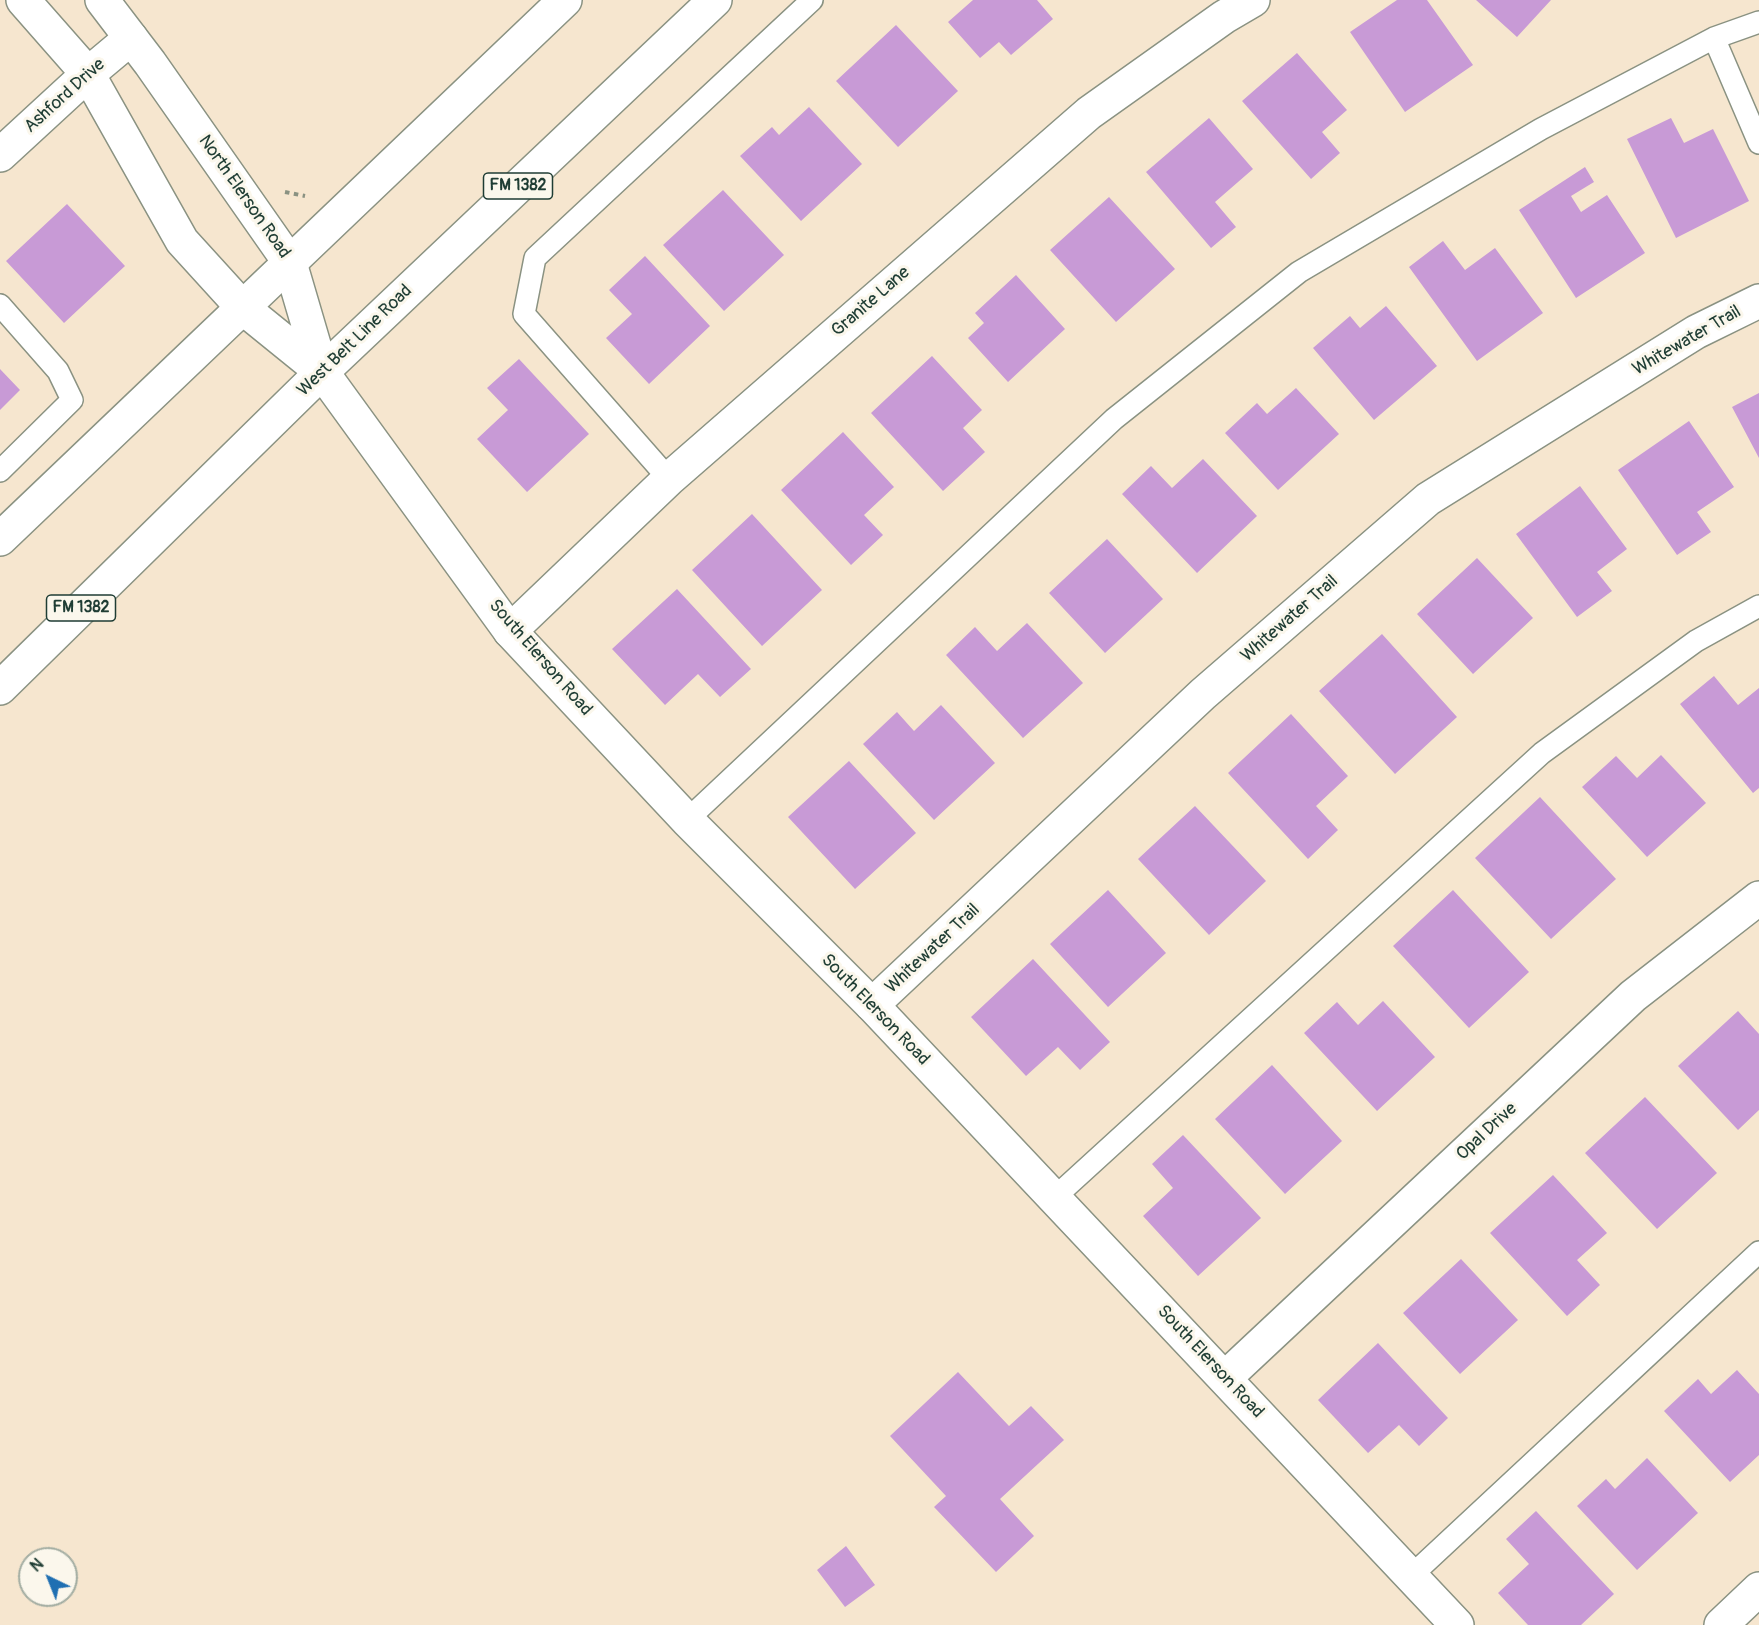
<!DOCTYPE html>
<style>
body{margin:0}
#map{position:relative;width:1759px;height:1625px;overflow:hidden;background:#f6e6cf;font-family:Pangolin,sans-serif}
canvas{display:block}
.north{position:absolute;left:18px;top:1547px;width:60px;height:60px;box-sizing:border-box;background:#fbf7ec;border:2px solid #a3ada2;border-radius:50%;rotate:317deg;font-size:16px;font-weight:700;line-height:24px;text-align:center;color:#1f3d34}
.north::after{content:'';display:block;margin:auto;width:21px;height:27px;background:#1f6fb2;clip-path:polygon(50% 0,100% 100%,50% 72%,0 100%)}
</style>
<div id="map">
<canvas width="1759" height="1625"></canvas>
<div class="north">N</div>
</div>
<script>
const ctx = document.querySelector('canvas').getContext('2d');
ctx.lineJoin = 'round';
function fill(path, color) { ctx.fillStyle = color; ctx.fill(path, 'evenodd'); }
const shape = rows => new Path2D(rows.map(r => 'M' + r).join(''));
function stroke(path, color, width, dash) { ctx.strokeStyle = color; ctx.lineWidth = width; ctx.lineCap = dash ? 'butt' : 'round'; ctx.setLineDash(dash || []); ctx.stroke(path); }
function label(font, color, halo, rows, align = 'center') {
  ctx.font = font + ' Pangolin,sans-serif'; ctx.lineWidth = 6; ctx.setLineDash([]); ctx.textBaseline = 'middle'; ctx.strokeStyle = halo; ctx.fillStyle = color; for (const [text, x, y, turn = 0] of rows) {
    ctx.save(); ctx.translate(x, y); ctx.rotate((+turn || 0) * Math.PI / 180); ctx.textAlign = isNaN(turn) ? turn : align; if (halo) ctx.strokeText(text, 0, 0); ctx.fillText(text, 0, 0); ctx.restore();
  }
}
fill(shape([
 [973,0,1037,0,1053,19,1011,55,999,42,980,58,948,22],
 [1397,0,1427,0,1473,65,1405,112,1350,32],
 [1476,0,1551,0,1517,37],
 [896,25,958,91,898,147,836,81],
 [1297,53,1347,110,1322,132,1340,153,1311,179,1242,101],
 [809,107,862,164,801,221,740,156,772,127,779,135],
 [1209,118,1253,169,1215,202,1236,227,1211,248,1146,172],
 [1671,118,1684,143,1713,129,1749,201,1676,238,1627,139],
 [1585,167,1594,182,1571,196,1581,212,1607,195,1645,253,1576,298,1519,210],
 [723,190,784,255,724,311,663,245],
 [1109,197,1175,269,1116,322,1050,250],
 [67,204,125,266,64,323,6,261],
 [1443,241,1465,270,1495,248,1543,313,1477,361,1409,267],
 [645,256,710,326,649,384,606,338,632,314,609,290],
 [1016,275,1065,329,1008,382,968,338,984,323,975,313],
 [1386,306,1437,366,1374,420,1313,348,1350,316,1360,328],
 [932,356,982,410,963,428,985,452,943,491,871,413],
 [519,359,589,434,527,492,477,439,508,410,487,388],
 [0,369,20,390,0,410],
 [1296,388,1339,434,1278,490,1225,433,1257,403,1267,414],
 [1759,393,1759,458,1732,407],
 [1689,421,1734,487,1697,512,1711,532,1677,555,1618,470],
 [843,432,894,487,864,515,883,535,851,565,781,490],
 [1203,459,1257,516,1197,573,1122,494,1151,466,1172,488],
 [1580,486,1627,549,1597,572,1612,591,1577,617,1516,534],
 [752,514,822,590,762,646,692,570],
 [1107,539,1163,599,1105,653,1049,593],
 [1477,558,1533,618,1473,674,1417,614],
 [677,589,751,669,720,697,698,674,665,705,612,649],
 [1027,623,1083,683,1023,738,946,655,975,627,997,651],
 [1382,634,1457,717,1395,774,1319,691],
 [1714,676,1738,705,1759,688,1759,788,1753,793,1680,704],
 [941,705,995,763,934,820,863,744,897,712,914,731],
 [1291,714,1348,776,1316,806,1338,830,1308,859,1228,773],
 [1661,755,1706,803,1647,857,1582,787,1616,756,1637,778],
 [849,761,916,833,855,889,788,817],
 [1540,797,1616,879,1551,939,1475,858],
 [1195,806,1266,881,1209,935,1138,859],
 [1108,890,1166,953,1108,1007,1050,944],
 [1453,890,1529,972,1469,1028,1393,946],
 [1033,959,1110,1042,1080,1070,1058,1047,1026,1076,971,1017],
 [1383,1001,1435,1057,1377,1111,1304,1033,1337,1002,1358,1025],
 [1738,1011,1759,1034,1759,1110,1738,1130,1678,1066],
 [1272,1065,1342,1141,1285,1194,1215,1119],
 [1645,1097,1717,1173,1657,1229,1585,1153],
 [1183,1135,1261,1218,1198,1276,1143,1216,1173,1188,1152,1164],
 [1553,1175,1607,1233,1577,1260,1600,1285,1567,1316,1490,1233],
 [1461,1259,1518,1320,1460,1374,1403,1313],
 [1378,1343,1448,1418,1419,1446,1399,1425,1368,1453,1318,1400],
 [1737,1370,1759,1394,1759,1455,1730,1482,1664,1411,1698,1379,1711,1394],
 [958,1372,1009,1426,1031,1406,1064,1440,1000,1499,1034,1536,996,1572,934,1507,946,1496,890,1436],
 [1647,1458,1698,1513,1637,1570,1577,1506,1606,1479,1615,1489],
 [1536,1511,1614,1594,1581,1625,1528,1625,1498,1593,1529,1564,1506,1539],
 [846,1546,875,1585,845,1607,817,1570]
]), '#c89ad6');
const service = shape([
 [1714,38,1759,143],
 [0,305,58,371,72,400,0,471],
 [669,479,524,314,535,258,812,0],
 [687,820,1114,419,1299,272,1541,129,1714,38,1759,22],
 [1054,1198,1542,753,1696,641,1759,606],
 [1411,1576,1759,1252]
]);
const minor = shape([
 [0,155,88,74,131,38],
 [510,631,669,479,1089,113,1224,17,1253,0],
 [872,1005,1203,694,1428,499,1696,332,1759,301],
 [1225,1378,1633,996,1759,898],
 [1721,1625,1759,1589]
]);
const tertiary = shape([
 [23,0,88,74,182,241,243,308,322,372,510,631,687,820,872,1005,1457,1625],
 [102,0,150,63,290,263,322,372]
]);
const primary = shape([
 [0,539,565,0],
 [0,688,322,372,715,0]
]);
stroke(service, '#8a9282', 24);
stroke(minor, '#8a9282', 36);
stroke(tertiary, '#8a9282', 36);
stroke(primary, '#8a9282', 36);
stroke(shape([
 [285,192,305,196]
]), '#8a9282', 4, [4.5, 4.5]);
stroke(service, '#fff', 21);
stroke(minor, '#fff', 33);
stroke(tertiary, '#fff', 33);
stroke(primary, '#fff', 33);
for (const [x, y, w] of [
 [518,186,69],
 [81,608,69]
]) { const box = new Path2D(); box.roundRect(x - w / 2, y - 13, w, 26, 4.5); ctx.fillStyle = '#fbf7ec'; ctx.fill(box); stroke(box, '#1f3d34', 1.5); }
label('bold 16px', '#1f3d34', null, [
 ["FM 1382",518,186],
 ["FM 1382",81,608]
]);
label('18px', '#1f3d34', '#fbf7ec', [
 ["Ashford Drive",65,96,-42],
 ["North Elerson Road",244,197,55],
 ["Granite Lane",871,302,-41],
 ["West Belt Line Road",355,341,-44],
 ["Whitewater Trail",1687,341,-30],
 ["Whitewater Trail",1290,619,-41],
 ["South Elerson Road",540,658,49],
 ["Whitewater Trail",933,949,-43],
 ["South Elerson Road",875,1010,46],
 ["Opal Drive",1487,1132,-43],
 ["South Elerson Road",1210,1362,47]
]);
</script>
